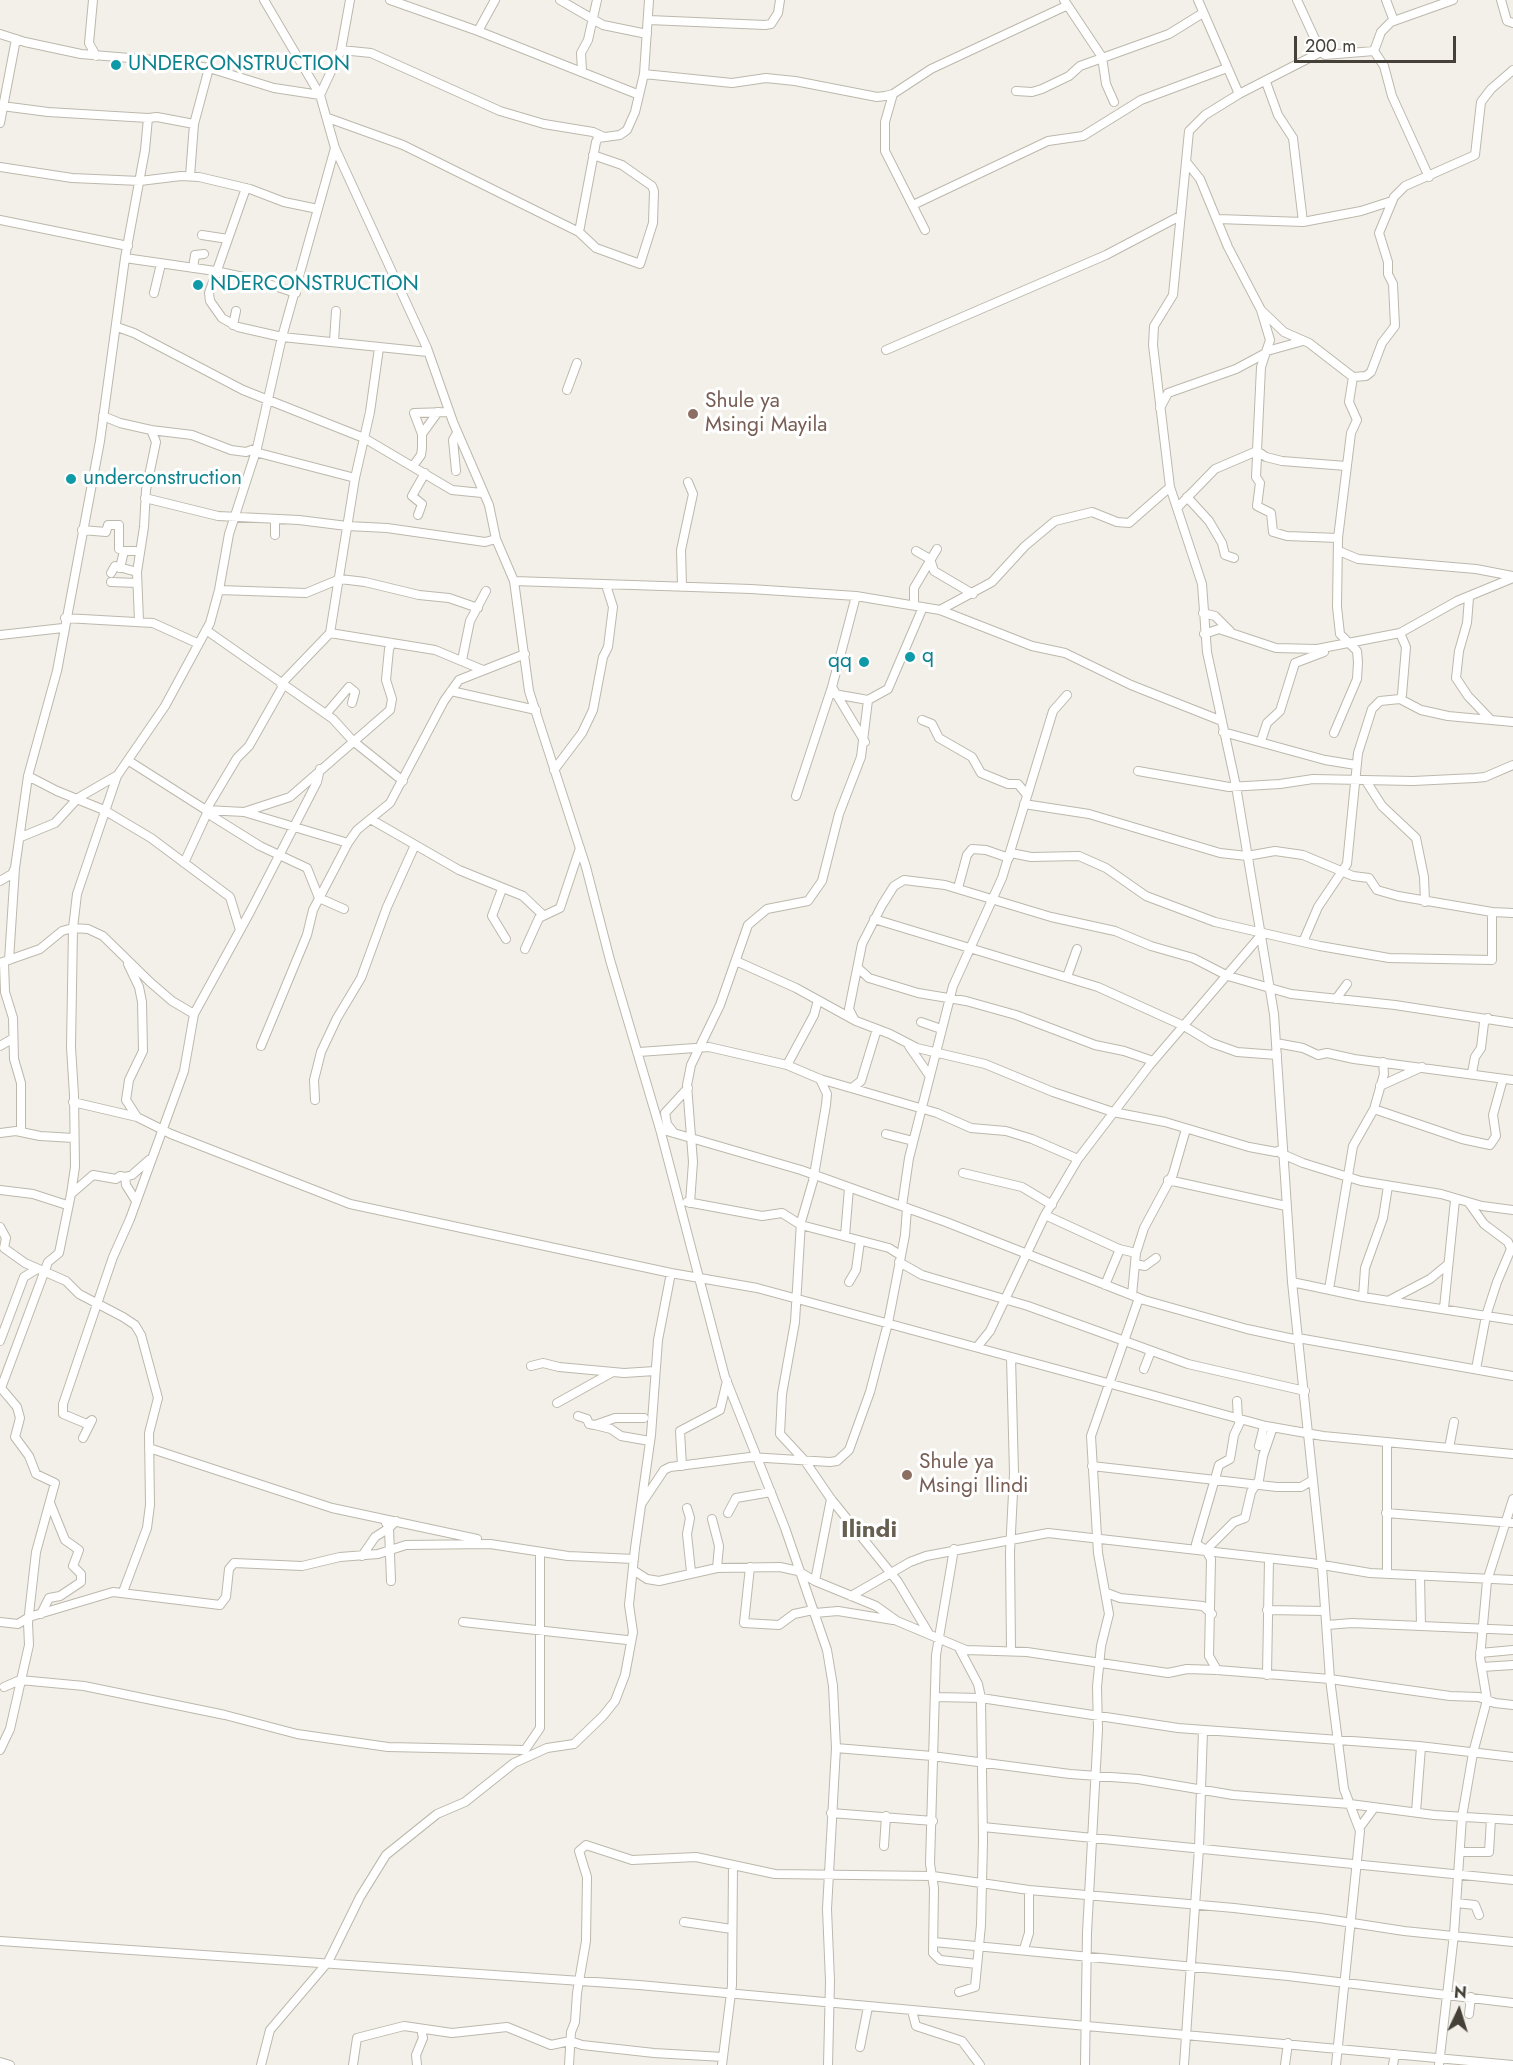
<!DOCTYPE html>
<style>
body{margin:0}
#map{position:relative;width:1513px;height:2065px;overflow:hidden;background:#f2f0e9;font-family:Jost,sans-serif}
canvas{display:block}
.north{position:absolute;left:1429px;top:1981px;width:60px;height:60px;-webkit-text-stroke:4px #fff;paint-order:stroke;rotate:4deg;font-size:16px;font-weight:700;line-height:24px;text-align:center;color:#454138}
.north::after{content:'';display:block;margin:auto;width:21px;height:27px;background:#454138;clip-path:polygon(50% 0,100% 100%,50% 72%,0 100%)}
.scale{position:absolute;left:1294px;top:36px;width:162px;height:27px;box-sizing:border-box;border:3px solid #454138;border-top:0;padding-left:8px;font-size:18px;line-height:21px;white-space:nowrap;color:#454138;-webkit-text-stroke:4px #fff;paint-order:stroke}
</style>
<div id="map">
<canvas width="1513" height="2065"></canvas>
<div class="north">N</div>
<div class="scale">200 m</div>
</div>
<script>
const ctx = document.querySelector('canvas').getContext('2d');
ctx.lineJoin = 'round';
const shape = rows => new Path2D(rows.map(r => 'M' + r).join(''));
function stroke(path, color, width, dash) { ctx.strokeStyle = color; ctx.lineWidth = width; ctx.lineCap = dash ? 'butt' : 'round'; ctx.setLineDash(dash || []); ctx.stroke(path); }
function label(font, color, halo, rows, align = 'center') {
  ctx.font = font + ' Jost,sans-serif'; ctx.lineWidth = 6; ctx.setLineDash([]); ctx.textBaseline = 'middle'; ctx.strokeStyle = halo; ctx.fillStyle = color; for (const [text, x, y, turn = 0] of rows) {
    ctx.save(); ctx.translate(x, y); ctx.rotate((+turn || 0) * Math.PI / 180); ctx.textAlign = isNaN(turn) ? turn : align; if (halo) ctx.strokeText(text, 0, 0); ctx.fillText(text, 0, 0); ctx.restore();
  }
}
const minor = shape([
 [93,0,89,43,96,56],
 [264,0,320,95,335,148,427,348,453,422,489,505,496,539,514,581,529,691,586,867,610,960,660,1129,725,1377,785,1528,827,1650,833,1686,836,1748,827,1909,830,1981,828,2065],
 [390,0,478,31,637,94],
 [560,0,603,25,647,34],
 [1064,0,1102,57,1106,84,1114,102],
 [1198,0,1239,94,1205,115,1189,131,1173,295,1154,326,1153,345,1170,487,1202,584,1207,652,1236,786,1274,1014,1292,1282,1322,1566,1330,1679,1344,1789,1360,1831,1336,2065],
 [1297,0,1321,52,1325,55,1374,51],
 [1386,0,1394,21],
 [1501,0,1507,21,1513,23],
 [649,20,765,25,771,24,778,13,780,0],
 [478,31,495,0],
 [0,34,25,42,81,54,154,60,209,68,274,88,320,95,341,50,350,0],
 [341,50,371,53,500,111,544,124,593,132,604,137],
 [1374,51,1384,66,1392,96,1429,177],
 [1374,51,1381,32,1391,22,1453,0],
 [582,71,581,53,588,40,597,0],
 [644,74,732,83,766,78,795,81,877,97,885,96,893,94,931,69,1066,6],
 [1266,82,1278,115,1293,138,1303,222],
 [1016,91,1032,92,1042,89,1069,76,1080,66,1169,34,1203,13],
 [893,94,885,122,885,151,925,230],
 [1239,94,1321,52],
 [2,106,48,112,148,118,157,117,194,124],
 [328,118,403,145,579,232,596,248,640,264,653,223,654,191,652,186,622,165,593,155],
 [0,123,16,39],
 [0,167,72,178,140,181,181,176,199,177,250,189,284,202,318,209],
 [190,176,194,124,209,68],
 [246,188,209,293,210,301,222,318,238,327,282,337,428,352],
 [913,205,1048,141,1083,136,1141,100,1227,68],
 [1218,219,1303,222,1361,211,1392,201],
 [0,220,128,246],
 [579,232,596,142,598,138,620,135,627,130,635,112,644,74,649,0],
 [202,235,228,239],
 [125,258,215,271,253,279,296,293],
 [193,268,195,255,204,254],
 [154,293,161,264],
 [1261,310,1284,332,1309,343,1353,377,1349,402,1357,420,1351,433,1338,538,1337,607,1340,634,1357,651,1358,662,1357,679,1334,733],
 [233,325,236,311],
 [117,327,134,333,243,390,364,438,452,490,482,493],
 [334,341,336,311],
 [886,350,1106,255,1180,216],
 [1267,351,1303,341],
 [1353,377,1366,376,1371,372,1382,343,1395,326,1393,284,1388,274,1388,262,1379,233,1394,197,1405,186,1475,155,1481,102,1491,89,1513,70],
 [567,390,577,363],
 [1160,408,1168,393,1236,369,1264,354],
 [103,416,120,423,151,430,192,435,231,450,246,452,257,448],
 [422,434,438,412],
 [1257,451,1266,457,1282,461,1346,466],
 [255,452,355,478],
 [1257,457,1256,477,1260,483,1257,506,1271,513,1273,532,1287,536,1338,538],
 [413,466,421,455,422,448,422,434,414,413,449,412],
 [456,471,453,440,457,433],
 [1187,497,1209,521,1222,543,1225,555,1234,558],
 [145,498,218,516,299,520,347,526,387,528,485,542,496,539],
 [1177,508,1215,469,1257,451,1261,367,1270,340,1261,310,1228,247,1200,179,1188,164],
 [418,515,422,504,412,496,425,473],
 [275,519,275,535],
 [82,530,106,532,108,525,119,525,119,549],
 [916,551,930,559,934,571,973,594],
 [1339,551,1358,559,1476,569,1513,576],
 [120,568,124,551,135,551],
 [111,573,115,566,137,572],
 [514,581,751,589,856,596,940,610,1032,646,1065,653,1131,685,1222,721],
 [111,582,137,583],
 [682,586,681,550,693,494,688,482],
 [219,590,306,593,340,579,365,582,419,595,449,598,478,608],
 [856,596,832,687,865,742],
 [1469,598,1467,623,1459,651,1456,678,1468,696,1490,719],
 [914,605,914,588,937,549],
 [940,610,992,582,1025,546,1055,521,1092,512,1117,522,1129,523,1170,487],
 [1203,613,1215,616,1230,631],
 [65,618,153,623,197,643],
 [139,621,137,572,144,527,146,490,156,442,151,430],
 [206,630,333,719,353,741,403,781],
 [330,633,435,650,483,670],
 [1204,634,1219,629,1276,648,1317,649,1400,633,1457,601,1513,578],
 [0,635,63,628],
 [462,660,470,621,486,591],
 [281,684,330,633,355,478,370,412,379,348],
 [451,691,536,710],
 [834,694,868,700,888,689,923,607],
 [1400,699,1421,710,1448,716,1513,722],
 [326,714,349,687,355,692,352,703],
 [922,720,932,724,939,738,972,757,981,773,1008,784,1018,784,1027,795],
 [1223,732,1325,760,1356,765],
 [1261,741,1267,723,1280,711,1295,663,1324,652],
 [129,761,206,810,244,812,348,843],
 [554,770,582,733,593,710,603,657,608,647,613,607,606,585],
 [1138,771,1229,787,1280,784,1313,779,1413,781,1475,778,1485,777,1513,765],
 [28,776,57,791,104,810,151,838,230,897,240,930],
 [1366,781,1382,806,1416,838,1424,877,1425,902],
 [796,796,832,687],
 [1024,804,1089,814,1220,853,1247,856,1275,851,1303,855,1353,876,1369,878,1377,890,1398,896,1492,912,1513,913],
 [206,810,237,758,249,746,283,686],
 [244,812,290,797,390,710,392,699,386,680,389,649,392,643],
 [207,813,260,846,307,868,319,898,344,909],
 [372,820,459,870,523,896,543,915],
 [21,837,55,823,78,798,116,776],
 [1011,853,1031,857,1079,856,1106,868,1146,896,1215,922,1320,946,1389,958,1492,960,1492,912],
 [184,863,208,811],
 [0,881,12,874,15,868],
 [958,888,967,855,972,849,986,850,1009,858],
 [502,889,492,916,506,939],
 [874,919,1098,987,1184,1026,1212,1043,1237,1052,1277,1055],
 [1303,942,1318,907,1347,864,1358,753,1372,709,1380,701,1400,699,1402,695,1406,647,1400,633],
 [525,949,539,918,560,908,580,848],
 [9,960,15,868,28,776,57,671,100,441,125,258,145,150,148,118],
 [736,961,796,988,856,1021,890,1034,917,1048,985,1064,1053,1092,1113,1112,1165,1122,1249,1147,1276,1152,1280,1150,1280,1153,1303,1163,1361,1181,1441,1194,1482,1206,1513,1210],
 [4,962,5,992,13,1018,14,1059,21,1083,21,1132],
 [0,963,40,949,62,931,73,928,88,929,103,936,150,982,172,1001,194,1014],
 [128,964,139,987,142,1002,143,1051,129,1080,126,1100,137,1117],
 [859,969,869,978,918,993,966,1001,1016,1015,1095,1045,1124,1051,1153,1061],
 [1067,977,1077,949],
 [1336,999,1347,984],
 [854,1019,849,1009,862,944,882,905,894,886,904,880,945,885,1051,917,1115,931,1151,946,1193,958,1228,976,1291,994,1395,1005,1513,1023],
 [921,1022,941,1029],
 [1276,1043,1303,1048,1318,1055,1327,1053,1354,1059,1513,1080],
 [0,1046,12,1039],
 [261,1046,307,935,313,910,348,843,357,830,390,803,444,701,459,680,525,654],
 [909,1046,929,1075],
 [639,1052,709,1047,787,1065,820,1079,937,1113,971,1128,1006,1131,1032,1139,1078,1159],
 [787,1065,814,1015,818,1000],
 [1472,1073,1475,1057,1481,1048,1484,1023,1488,1018],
 [820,1079,827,1094,826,1105,813,1181,801,1222,795,1322,782,1394,780,1434,805,1461,831,1499,898,1582,928,1632],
 [1380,1086,1422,1067],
 [852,1088,861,1081,877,1029],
 [315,1100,314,1080,321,1052,337,1018,361,978,387,907,415,845],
 [73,1102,137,1117,171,1134,350,1204,671,1273,757,1288,1266,1426,1323,1436,1513,1454],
 [1374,1109,1462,1139,1490,1145,1496,1136,1493,1115,1503,1079],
 [660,1129,801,1170,946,1222,1144,1300,1247,1329,1298,1340],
 [0,1133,16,1131,40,1136,74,1138],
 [674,1133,667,1124,665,1113,688,1088],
 [886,1134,913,1141],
 [963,1173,1022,1187,1052,1205],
 [125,1177,132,1175,149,1160],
 [1168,1180,1286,1206],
 [0,1190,33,1194,67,1205],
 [71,1194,93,1175,116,1179,120,1176,125,1177,126,1185,136,1201],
 [687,1202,762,1216,782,1213,801,1225,889,1248,900,1255],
 [690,1203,693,1162,687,1085,691,1065,720,1005,748,925,767,909,808,901,822,881,839,814,861,757,868,700],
 [1469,1203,1484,1224,1508,1242,1511,1249,1497,1282,1486,1316,1476,1369],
 [902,1206,909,1158,953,986,1002,878,1053,711,1067,695],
 [1045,1215,1119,1249,1136,1253],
 [0,1227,6,1238,4,1248,25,1263,66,1281,79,1294,123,1317,135,1325,141,1335,158,1398,149,1433,150,1505,147,1528,123,1592],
 [845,1236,849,1188],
 [899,1262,922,1275,1028,1306,1188,1364,1305,1391],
 [1135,1264,1145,1266,1156,1258],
 [849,1282,856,1270,860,1241],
 [1292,1282,1363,1297,1513,1320],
 [1105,1285,1120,1249],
 [1329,1289,1353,1146,1374,1109,1384,1074,1383,1062],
 [1132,1295,1136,1253,1144,1228,1173,1174,1186,1129],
 [1363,1297,1365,1268,1383,1218,1388,1186],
 [1388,1301,1430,1279,1447,1265],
 [1444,1308,1455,1200],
 [1298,1338,1513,1376],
 [0,1341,24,1277,37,1269],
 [977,1347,990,1331,1045,1215,1078,1159,1149,1066,1262,934],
 [1011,1357,1014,1473,1010,1552,1011,1651],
 [531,1366,543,1363,559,1367,624,1373,655,1371],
 [1144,1369,1151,1351],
 [1237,1401,1238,1419],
 [557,1403,611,1373],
 [578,1416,587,1419,589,1424,595,1425,615,1418,644,1418],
 [595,1425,611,1429,621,1436,650,1441],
 [83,1438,92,1420,87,1424,63,1414,63,1404,113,1257,130,1219,184,1071,194,1014,250,912,317,782,320,769],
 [1259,1446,1264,1426],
 [149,1448,332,1508,477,1539],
 [1449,1448,1454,1422],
 [682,1466,680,1431,720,1410,727,1381],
 [1092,1466,1277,1487,1301,1487,1313,1480],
 [642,1503,664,1470,670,1467,750,1457,830,1462,837,1461,849,1450,870,1392,888,1323,905,1235,907,1208],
 [687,1508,690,1518,687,1534,691,1572],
 [728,1513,736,1498,771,1492],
 [1386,1513,1513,1523],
 [712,1519,719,1546,717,1568],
 [954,1549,936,1655,930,1864,934,1888,933,1953,940,1960,977,1964],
 [1206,1550,1234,1522,1245,1518,1251,1492,1259,1480,1263,1456,1273,1427],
 [362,1556,375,1537,389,1528,386,1523],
 [750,1567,744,1623,779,1625,794,1614,813,1610],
 [633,1570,647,1579,659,1581,717,1568,780,1567,798,1571,815,1581,876,1606,897,1621,966,1650,1027,1652,1168,1673,1187,1669,1217,1670,1330,1679,1450,1696,1479,1697,1495,1703,1513,1705],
 [1387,1574,1387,1442],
 [1420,1576,1421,1626],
 [391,1581,389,1528,396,1521],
 [815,1581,831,1499],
 [1107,1593,1120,1598,1203,1606,1212,1614],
 [851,1596,910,1562,926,1556,1048,1533,1311,1563,1370,1573,1513,1580],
 [1267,1610,1325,1611],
 [815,1613,838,1611,893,1620],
 [41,1614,49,1598,60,1596,81,1582,81,1574,73,1566,79,1550,65,1540,50,1503],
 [0,1622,18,1624,29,1617,113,1592,220,1605,226,1597,229,1569,234,1563,302,1566,340,1557,378,1554,406,1545,490,1544,568,1556,634,1559],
 [463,1622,627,1640],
 [1327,1625,1352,1623,1513,1630],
 [1480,1653,1513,1650],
 [1482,1667,1513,1665],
 [1217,1670,1209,1656,1211,1559,1206,1550,1196,1544,1219,1465,1230,1459,1234,1435,1241,1420],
 [1267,1675,1269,1559],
 [4,1687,20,1680,84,1686,225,1715,297,1734,388,1747,525,1750,540,1728,540,1556],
 [936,1697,981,1698,1178,1728,1419,1746,1513,1757],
 [836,1748,932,1756,1070,1774,1138,1779,1233,1795,1350,1804,1434,1815,1513,1820],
 [0,1750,10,1729,29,1645,28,1623,36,1552,55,1483,36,1474,29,1456,15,1437,20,1418,17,1407,1,1388,48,1262,59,1253,71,1194,75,1167,74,1095,71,1047,73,928,77,894,117,776,165,706,210,623,219,590,229,534,257,448,282,337,335,148],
 [1416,1812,1421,1747],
 [831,1813,933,1821],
 [983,1827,1513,1880],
 [1360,1827,1374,1808],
 [884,1846,886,1816],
 [1460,1852,1489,1852,1491,1819],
 [1456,1903,1475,1905,1479,1915],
 [684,1922,732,1929],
 [0,1941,639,1985,1513,2065],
 [934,1942,1288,1976,1513,2003],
 [1024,1949,1029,1933,1029,1890],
 [959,1992,975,1987,981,1925,983,1841,981,1698,978,1684,959,1648],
 [912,2011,916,2026,962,2041,980,2065],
 [1469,2014,1471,1997],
 [860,2047,868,2007],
 [0,2062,10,2065],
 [261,2065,270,2030,328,1962,360,1897,386,1855,437,1814,465,1802,514,1763,547,1748,574,1744,603,1716,615,1701,625,1675,633,1632,629,1605,635,1548,651,1435,658,1340,671,1273],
 [353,2065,357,2038,404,2026,452,2033,507,2027,551,2045,570,2041,582,2045,654,2053,723,2057],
 [417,2065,416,2055,423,2038,421,2029],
 [569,2065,571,2032,575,2022,577,1993,586,1941,587,1877,579,1851,586,1845,632,1860,696,1857,775,1874,933,1876,1029,1890,1234,1908,1320,1918,1404,1931,1513,1942],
 [722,2065,732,1985,733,1866],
 [1085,2065,1087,1933,1098,1729,1097,1687,1101,1646,1109,1614,1098,1553,1091,1436,1139,1298],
 [1184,2065,1199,1848,1203,1730],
 [1285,2065,1288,2043],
 [1393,2065,1395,2054],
 [1439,2065,1454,1934,1462,1817,1473,1753,1487,1700,1480,1658,1487,1581,1513,1499]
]);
stroke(minor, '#bdb8ac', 10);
stroke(minor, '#fff', 8);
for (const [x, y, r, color] of [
 [116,65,6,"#0f9aa8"],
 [198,285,6,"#0f9aa8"],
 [693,414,6,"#8d6e63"],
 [71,479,6,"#0f9aa8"],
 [910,657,6,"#0f9aa8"],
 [864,662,6,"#0f9aa8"],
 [907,1475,6,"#8d6e63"]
]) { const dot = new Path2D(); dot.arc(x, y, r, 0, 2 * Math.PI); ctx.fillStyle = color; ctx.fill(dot); stroke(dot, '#fff', 2); }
label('21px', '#0d838f', '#fff', [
 ["UNDERCONSTRUCTION",128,65],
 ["NDERCONSTRUCTION",210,285],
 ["underconstruction",83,479],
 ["q",922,657],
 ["qq",852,662,"right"]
], 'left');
label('21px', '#785e54', '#fff', [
 ["Shule ya",705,402],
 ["Msingi Mayila",705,426],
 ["Shule ya",919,1463],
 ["Msingi Ilindi",919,1487]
], 'left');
label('bold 24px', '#675f51', '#fff', [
 ["Ilindi",869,1531]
]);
</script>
